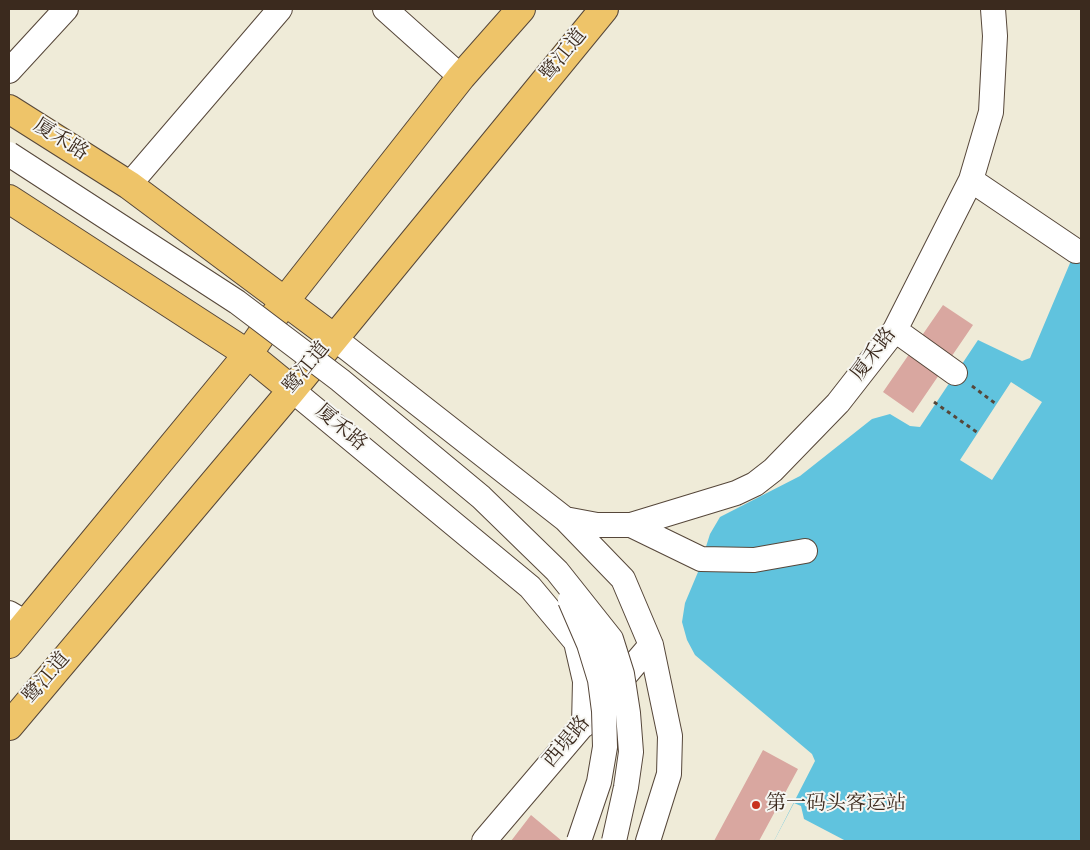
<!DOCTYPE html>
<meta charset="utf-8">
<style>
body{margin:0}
#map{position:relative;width:1090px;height:850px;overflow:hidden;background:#efebd8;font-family:Vollkorn,serif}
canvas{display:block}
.frame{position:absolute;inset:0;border:10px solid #3b2a1e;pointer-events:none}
</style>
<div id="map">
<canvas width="1090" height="850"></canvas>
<div class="frame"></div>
</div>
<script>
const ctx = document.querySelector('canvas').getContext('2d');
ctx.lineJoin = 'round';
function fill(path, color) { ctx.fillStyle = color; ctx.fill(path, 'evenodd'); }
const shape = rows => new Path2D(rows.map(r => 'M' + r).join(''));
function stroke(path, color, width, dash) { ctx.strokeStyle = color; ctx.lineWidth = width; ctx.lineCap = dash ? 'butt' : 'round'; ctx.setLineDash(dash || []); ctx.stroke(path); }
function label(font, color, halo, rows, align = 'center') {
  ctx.font = font + ' Vollkorn,"Noto Serif SC",serif'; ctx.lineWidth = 4; ctx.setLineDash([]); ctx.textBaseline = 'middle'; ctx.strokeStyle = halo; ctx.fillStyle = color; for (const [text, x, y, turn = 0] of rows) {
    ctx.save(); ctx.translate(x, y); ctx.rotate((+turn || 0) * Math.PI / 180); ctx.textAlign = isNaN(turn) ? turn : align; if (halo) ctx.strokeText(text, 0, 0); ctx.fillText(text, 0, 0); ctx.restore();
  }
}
fill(shape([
 [1081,237,1081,841,774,841,815,761,812,754,695,655,687,640,682,622,685,603,698,572,710,534,720,517,800,476,872,419,890,414,910,426,920,427,978,340,1022,361,1030,358]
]), '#60c3de');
fill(shape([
 [1011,382,1042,402,992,480,960,460],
 [794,803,801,806,804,819,846,841,774,841]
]), '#efebd8');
fill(shape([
 [943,305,973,325,913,413,883,392],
 [763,750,798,769,759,841,714,841],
 [531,815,562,841,511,841]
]), '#d9a7a0');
const minor = shape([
 [385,9,461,77],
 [9,71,66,9],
 [971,180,1076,251],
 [129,185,280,9],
 [895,330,955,373],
 [334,338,565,519,623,579,651,645,670,736,669,774,648,841],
 [292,390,530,587,576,642,585,681,584,725],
 [565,519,597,525,631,525,736,493,755,484,773,470,838,403,895,330,971,180,991,112,995,36,993,9],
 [631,525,701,559,754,560,805,551],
 [9,613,26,623],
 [484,841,651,645]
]);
const major = shape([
 [9,109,129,185,334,338],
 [9,199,248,354,292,390],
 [9,644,248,354,284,302,461,77,521,9],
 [9,726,292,390,604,9]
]);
stroke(minor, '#56473a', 26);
stroke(major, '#56473a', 30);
stroke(shape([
 [972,386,996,404],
 [934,402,978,433]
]), '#56473a', 3, [4, 4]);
stroke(minor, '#fff', 24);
stroke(major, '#eec469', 28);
const minorBridge = shape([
 [9,154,237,302,340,380,481,497,557,571,611,639,622,674,628,713,631,752,626,787,614,841],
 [570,600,589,644,600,680,604,711,605,747,599,782,579,841]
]);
stroke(minorBridge, '#56473a', 26, []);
stroke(minorBridge, '#fff', 24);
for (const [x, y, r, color] of [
 [756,805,5,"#c8321e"]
]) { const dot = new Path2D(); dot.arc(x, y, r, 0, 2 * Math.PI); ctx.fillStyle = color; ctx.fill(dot); stroke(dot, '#f6f6f2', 2); }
label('20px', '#3b2a1e', '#f6f6f2', [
 ["鹭江道",565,56,-51],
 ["厦禾路",60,141,32],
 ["厦禾路",875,355,-53],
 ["鹭江道",308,369,-51],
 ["厦禾路",340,429,40],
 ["鹭江道",48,679,-50],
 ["西堤路",568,743,-50]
]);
label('20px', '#3b2a1e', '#f6f6f2', [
 ["第一码头客运站",766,805]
], 'left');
</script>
